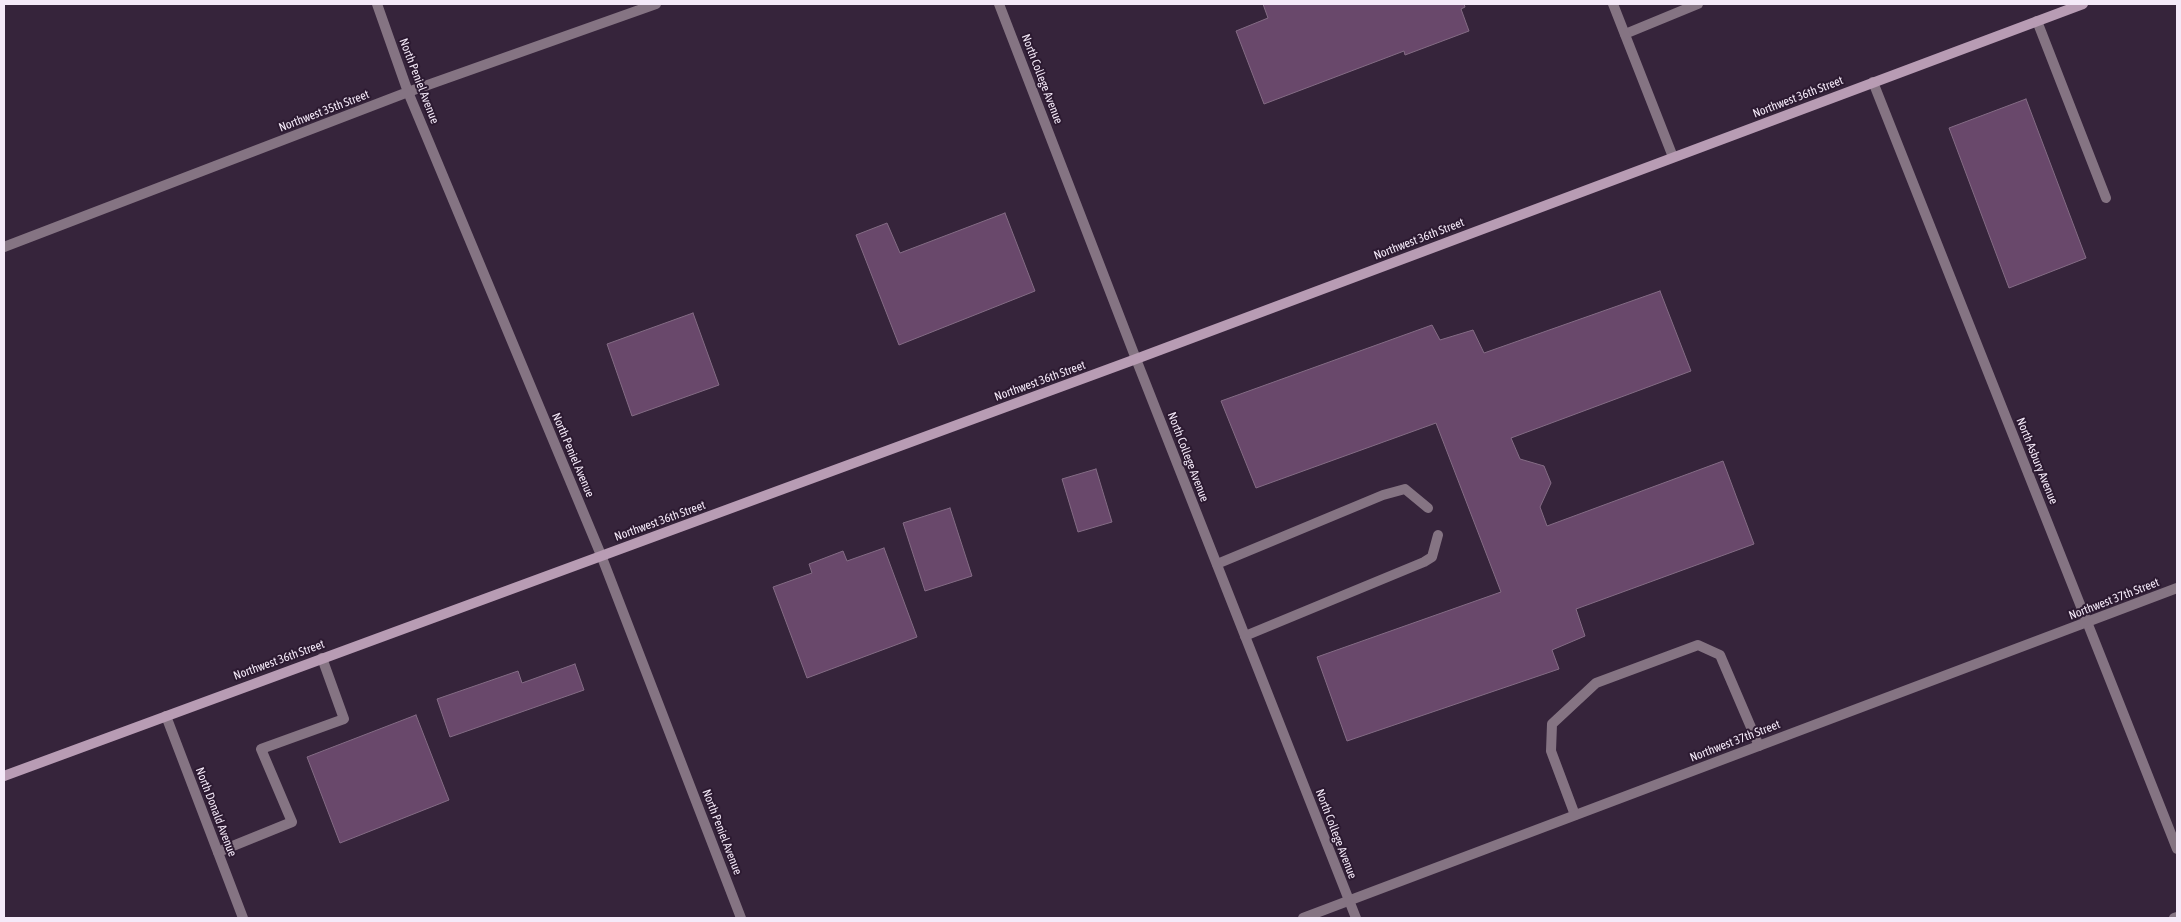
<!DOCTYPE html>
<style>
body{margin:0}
#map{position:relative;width:2181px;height:922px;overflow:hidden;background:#36243b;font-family:"Asap Condensed",sans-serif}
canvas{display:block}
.frame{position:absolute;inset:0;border:5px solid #f4e9f8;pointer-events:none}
</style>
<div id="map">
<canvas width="2181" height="922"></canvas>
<div class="frame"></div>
</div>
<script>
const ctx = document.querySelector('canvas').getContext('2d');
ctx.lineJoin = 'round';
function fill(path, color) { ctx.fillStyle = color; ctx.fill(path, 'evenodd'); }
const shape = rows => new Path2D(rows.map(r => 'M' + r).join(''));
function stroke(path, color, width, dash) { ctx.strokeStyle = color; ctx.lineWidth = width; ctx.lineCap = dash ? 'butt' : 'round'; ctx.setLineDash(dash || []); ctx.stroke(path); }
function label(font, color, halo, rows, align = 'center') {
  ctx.font = font + ' "Asap Condensed",sans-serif'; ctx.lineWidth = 4; ctx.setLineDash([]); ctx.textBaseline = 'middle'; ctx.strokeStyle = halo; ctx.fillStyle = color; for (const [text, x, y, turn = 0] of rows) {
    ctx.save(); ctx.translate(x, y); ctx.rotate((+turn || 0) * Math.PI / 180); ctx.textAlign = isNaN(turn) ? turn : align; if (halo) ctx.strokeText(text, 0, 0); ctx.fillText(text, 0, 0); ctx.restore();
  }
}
const building = shape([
 [1263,4,1464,4,1465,7,1461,9,1469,31,1405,55,1404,51,1264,104,1236,31,1268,18,1263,4],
 [2026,99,2086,258,2009,288,1949,128,2026,99],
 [1005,213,1035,291,899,345,856,235,887,223,900,253,1005,213],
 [1660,291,1691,371,1511,438,1520,459,1544,466,1551,483,1540,507,1547,526,1723,461,1754,544,1576,609,1585,636,1552,650,1559,669,1347,741,1317,657,1501,592,1436,423,1256,488,1221,401,1432,325,1440,340,1473,330,1484,353,1660,291],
 [693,313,719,385,632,416,607,344,693,313],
 [1096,469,1112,522,1078,532,1062,479,1096,469],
 [950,508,972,576,925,591,903,523,950,508],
 [884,548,917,637,807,678,773,587,812,573,809,564,843,551,847,561,884,548],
 [575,664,584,690,450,737,437,699,518,671,522,683,575,664],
 [416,715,449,800,340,843,307,757,416,715]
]);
fill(building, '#69486b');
stroke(building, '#846c85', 1);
stroke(shape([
 [2037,21,2106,198],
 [1625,34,1698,4],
 [1217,564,1383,495,1405,489,1428,508],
 [1245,636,1424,562,1432,557,1438,535],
 [1575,815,1551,751,1552,724,1596,683,1698,645,1720,655,1759,746],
 [218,852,292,822,261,749,344,719,322,658]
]), '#857483', 10);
stroke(shape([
 [377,4,408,92,601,555,741,918],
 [1613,4,1673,157],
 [1873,82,2177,849],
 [4,247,408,92,656,4],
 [166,716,243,918],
 [1303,918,2177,588],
 [2174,918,2177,917]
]), '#857483', 10);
stroke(shape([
 [999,4,1136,359,1356,918]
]), '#857483', 10);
stroke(shape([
 [4,776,1136,359,2083,4]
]), '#b89cb4', 10);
label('12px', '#f4e9f8', '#2c1a31', [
 ["North College Avenue",1042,79,69],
 ["North Peniel Avenue",419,81,69],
 ["Northwest 36th Street",1798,97,-21],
 ["Northwest 35th Street",324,111,-21],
 ["Northwest 36th Street",1419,239,-21],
 ["Northwest 36th Street",1040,381,-20],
 ["North Peniel Avenue",573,455,67],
 ["North College Avenue",1188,457,69],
 ["North Asbury Avenue",2037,461,68],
 ["Northwest 36th Street",660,521,-20],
 ["Northwest 37th Street",2114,599,-21],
 ["Northwest 36th Street",279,660,-20],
 ["Northwest 37th Street",1735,741,-21],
 ["North Donald Avenue",216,812,69],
 ["North Peniel Avenue",722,832,69],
 ["North College Avenue",1336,834,69]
]);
</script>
